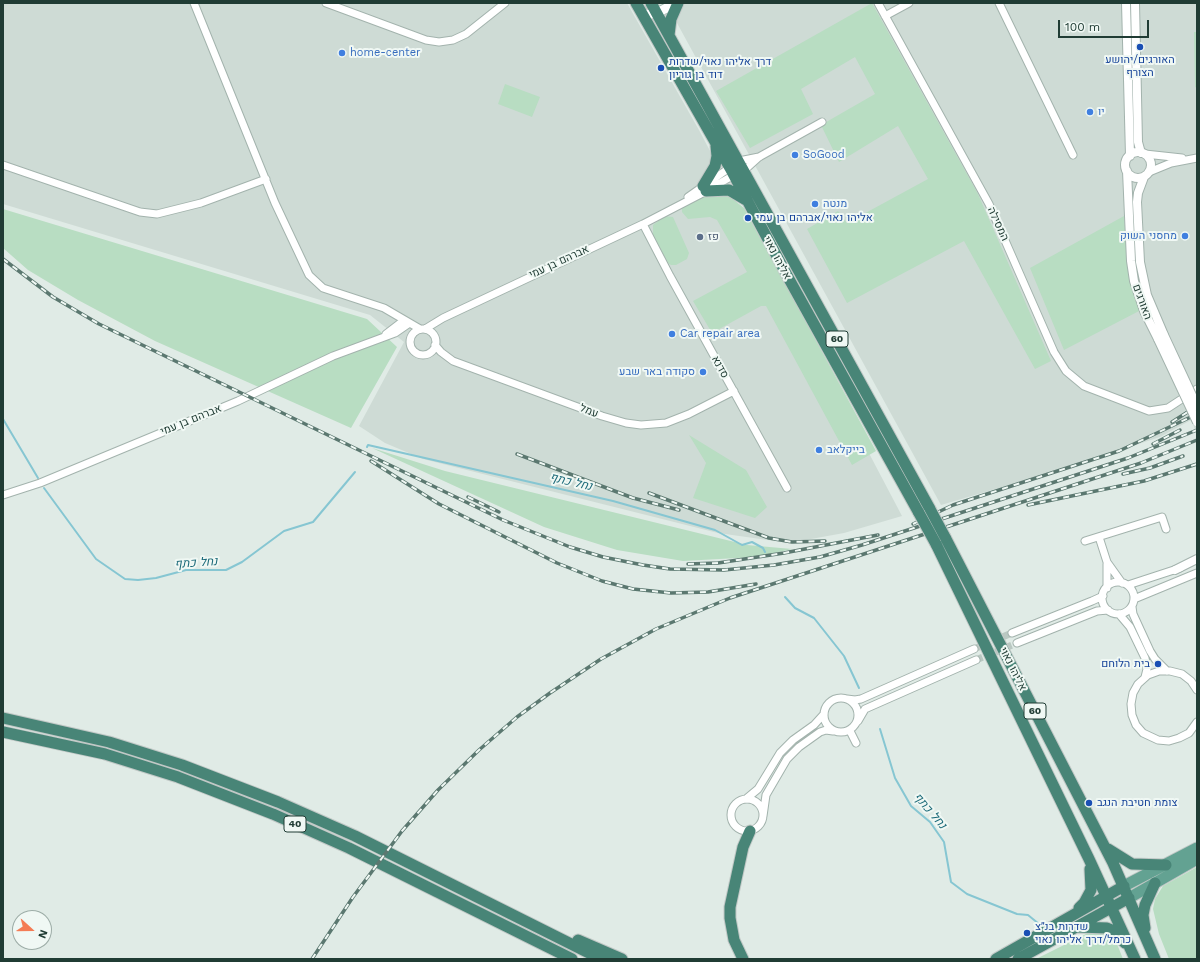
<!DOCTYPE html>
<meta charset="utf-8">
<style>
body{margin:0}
#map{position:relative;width:1200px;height:962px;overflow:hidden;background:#e0ebe6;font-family:"Work Sans",sans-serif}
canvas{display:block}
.frame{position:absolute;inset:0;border:4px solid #203c34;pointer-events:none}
.north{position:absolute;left:12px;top:910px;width:40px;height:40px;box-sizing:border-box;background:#f0f8f4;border:1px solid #9dada7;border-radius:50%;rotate:111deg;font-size:11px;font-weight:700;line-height:16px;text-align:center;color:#203c34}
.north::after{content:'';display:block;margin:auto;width:14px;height:18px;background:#f47c55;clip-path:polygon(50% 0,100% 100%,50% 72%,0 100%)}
.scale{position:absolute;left:1058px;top:20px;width:91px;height:18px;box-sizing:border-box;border:2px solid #203c34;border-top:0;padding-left:5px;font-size:12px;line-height:14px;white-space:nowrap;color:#203c34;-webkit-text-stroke:3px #f0f8f4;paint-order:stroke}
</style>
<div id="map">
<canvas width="1200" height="962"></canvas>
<div class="frame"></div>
<div class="north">N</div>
<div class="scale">100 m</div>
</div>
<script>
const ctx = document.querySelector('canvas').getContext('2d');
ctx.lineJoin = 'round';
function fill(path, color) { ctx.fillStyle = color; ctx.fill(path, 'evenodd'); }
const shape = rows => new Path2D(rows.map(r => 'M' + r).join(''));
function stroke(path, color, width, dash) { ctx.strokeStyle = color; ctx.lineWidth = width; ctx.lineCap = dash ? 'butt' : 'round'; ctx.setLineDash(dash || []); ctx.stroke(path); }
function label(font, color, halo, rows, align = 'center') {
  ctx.font = font + ' "Work Sans",Heebo,sans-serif'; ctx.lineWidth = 4; ctx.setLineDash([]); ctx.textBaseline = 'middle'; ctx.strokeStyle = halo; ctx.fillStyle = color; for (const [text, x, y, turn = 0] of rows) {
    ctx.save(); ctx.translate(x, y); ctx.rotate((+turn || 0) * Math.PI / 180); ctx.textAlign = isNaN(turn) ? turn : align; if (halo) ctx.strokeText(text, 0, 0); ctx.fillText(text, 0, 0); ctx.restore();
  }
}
fill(shape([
 [3,3,627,3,699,130,902,516,844,533,789,543,718,533,423,459,385,443,359,426,404,342,370,315,3,204],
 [666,3,1197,3,1197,434,1191,420,1160,437,1043,475,941,505]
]), '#cedbd5');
fill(shape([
 [872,3,978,194,1051,361,1035,369,964,241,847,303,807,229,838,211,847,223,928,179,898,126,839,162,821,125,875,94,855,57,801,89,813,114,750,148,716,91],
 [1194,32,1197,32,1197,88,1195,87],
 [505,84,540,97,532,117,498,104],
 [711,192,729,196,744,208,876,451,852,465,766,306,761,306,712,333,693,301,747,272,717,220,710,217,688,219,682,212,682,206],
 [3,209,367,319,397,347,351,428,155,341,78,300,28,270,3,248],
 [665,216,673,217,689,253,687,259,676,265,671,265,668,263,653,235,653,225],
 [1124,216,1128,269,1136,301,1141,310,1064,350,1030,268],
 [689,435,746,470,767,507,755,518,693,498,706,463],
 [372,448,445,471,747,545,792,549,756,557,683,561,617,550,544,527],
 [1197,867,1197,959,1169,959,1159,934,1153,909,1155,899,1163,886],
 [1090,932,1106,934,1117,944,1123,959,1036,959]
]), '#b8ddc2');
stroke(shape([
 [3,419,38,478],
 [367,447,368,445,613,501,715,530,742,545,752,542,763,548,765,552],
 [44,488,96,559,125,579,138,580,156,578,186,570,226,570,242,562,284,531,313,522,355,472],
 [785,597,795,608,814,618,844,656,859,688],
 [880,729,895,778,911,806,930,822,944,842,951,882,967,894,1017,914,1028,915,1039,924]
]), '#86c6d2', 2);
stroke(shape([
 [974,649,1012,633],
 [976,660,1017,643]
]), '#bac8c2', 7, [7, 3.5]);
const minor = shape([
 [194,3,275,203,309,275,323,288,384,308,420,329],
 [326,3,426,40,439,42,453,40,466,34,505,3],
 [878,3,989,204,1054,352,1066,371,1084,386,1149,411,1168,408,1197,389],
 [999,3,1073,155],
 [885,16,909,3],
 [1145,154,1182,158],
 [3,165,140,212,157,214,201,203,266,179],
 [1149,172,1171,163,1197,158],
 [688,197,725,171,744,160,759,157],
 [643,224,670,276,787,488],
 [425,329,443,318,643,224,699,195,748,167,759,157,822,122],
 '410 342a13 13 0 1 1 26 0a13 13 0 1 1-26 0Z',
 [386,334,403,321],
 [435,345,441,352,453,361,602,416,626,423,641,425,666,423,689,414,734,391],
 [3,495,40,483,238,401,333,356,395,333,408,324],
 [1099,537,1107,562,1122,583],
 [1085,541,1162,517,1166,529],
 '1102 598a16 16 0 1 1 32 0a16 16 0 1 1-32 0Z',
 [1128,585,1180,568],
 [1107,588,1107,564],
 [1134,599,1197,573],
 [1132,607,1133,614,1150,651,1155,659,1167,671],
 [1119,614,1130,627,1145,658,1147,669,1145,677],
 [1012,633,1092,601,1103,596],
 [1017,643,1097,611,1108,610],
 [1197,690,1191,681,1182,674,1170,671,1159,671,1148,675,1138,684,1133,693,1131,704,1132,715,1136,725,1143,733,1158,740,1169,741,1179,738,1189,733,1197,722],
 '824 715a17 17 0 1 1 34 0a17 17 0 1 1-34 0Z',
 [847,699,855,700,861,699,974,649],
 [858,721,865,709,976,660],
 [850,731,856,743],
 '731 815a16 16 0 1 1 32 0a16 16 0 1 1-32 0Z',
 [746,799,758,789,780,753,793,740,814,725,824,714],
 [763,816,766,795,787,759,799,747,820,732,826,730,833,731]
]);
const tertiary = shape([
 [1126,3,1130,156],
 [1135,3,1138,142,1141,153],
 '1125 165a13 13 0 1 1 26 0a13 13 0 1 1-26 0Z',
 [1127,171,1131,261,1134,281,1144,311,1158,339],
 [1144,177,1138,193,1137,202,1140,262,1147,295,1164,335],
 [1175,570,1197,559]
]);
const secondary = shape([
 [643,15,657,13,676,3]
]);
const primary = shape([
 [1124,886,1197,848],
 [1129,898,1197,859]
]);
const trunk = shape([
 [636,3,730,168,789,279,919,513],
 [651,3,930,509],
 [669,35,671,19,678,3],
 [703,186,715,166,717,156,716,146],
 [706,191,729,190,746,200],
 [945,537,1113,863,1155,959],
 [936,544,1089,859,1135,959],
 [3,718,109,742,182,765,278,802,355,836,601,959],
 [3,732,105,754,178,777,273,814,349,848,572,959],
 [1108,849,1132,864,1166,865],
 [1079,908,1084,903,1091,890,1090,869],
 [1078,927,1107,928,1112,930,1125,943],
 [1145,928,1143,915,1145,905,1155,883],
 [578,940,622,959],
 [743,959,734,940,730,918,730,907,743,847,750,831],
 [996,959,1124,886],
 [1018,959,1129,898]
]);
stroke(minor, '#a3b3ad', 9);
stroke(tertiary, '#a3b3ad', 10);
stroke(secondary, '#9eb7ae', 11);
stroke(primary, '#c1c8c6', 13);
stroke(trunk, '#c1c8c6', 13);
stroke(minor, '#fff', 7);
stroke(tertiary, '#fff', 8);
stroke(secondary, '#fff', 9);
stroke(primary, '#63a292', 11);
stroke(trunk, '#488577', 11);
const rail = shape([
 [3,259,53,297,99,324,503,520,570,547,603,557,643,565,670,569,724,570,774,565,820,557,862,545,1128,458,1197,430],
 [1172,422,1197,406],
 [1153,444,1180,430],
 [517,454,633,498,679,510],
 [371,461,439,504,557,563,602,581,633,589,671,593,708,592,756,584],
 [1123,474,1150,468,1183,456],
 [649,493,769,538,792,542,825,541],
 [468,497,499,512],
 [1028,505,1144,481,1197,464],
 [913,524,953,505,1119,451,1197,414],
 [688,564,718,563,784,553,878,535],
 [312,959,353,897,402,831,438,790,479,750,517,717,550,693,601,659,656,629,730,598,1141,463,1197,440]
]);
stroke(rail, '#5b7870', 3.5);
stroke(rail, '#f0f8f4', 2, [6]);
const tertiaryBridge = shape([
 [1164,335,1197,406],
 [1158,339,1197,422]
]);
const trunkBridge = shape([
 [930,509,945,537],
 [919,513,936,544]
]);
stroke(tertiaryBridge, '#a3b3ad', 10, []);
stroke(trunkBridge, '#c1c8c6', 13, []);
stroke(tertiaryBridge, '#fff', 8);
stroke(trunkBridge, '#488577', 11);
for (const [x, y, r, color] of [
 [1140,47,4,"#1a4fb4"],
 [342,53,4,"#3f7fe0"],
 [661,68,4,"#1a4fb4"],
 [1090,112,4,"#3f7fe0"],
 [795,155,4,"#3f7fe0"],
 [815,204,4,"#3f7fe0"],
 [748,218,4,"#1a4fb4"],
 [1185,236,4,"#3f7fe0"],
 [700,237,4,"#5c6f8a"],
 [672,334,4,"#3f7fe0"],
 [703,372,4,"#3f7fe0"],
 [819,450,4,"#3f7fe0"],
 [1158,664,4,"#1a4fb4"],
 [1089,803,4,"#1a4fb4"],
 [1027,933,4,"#1a4fb4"]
]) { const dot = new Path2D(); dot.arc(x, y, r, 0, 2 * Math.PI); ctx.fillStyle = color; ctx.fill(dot); stroke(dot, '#f0f8f4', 1.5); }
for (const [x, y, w] of [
 [837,339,22],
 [1035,711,22],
 [295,824,22]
]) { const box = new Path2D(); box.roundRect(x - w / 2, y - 8, w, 16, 3); ctx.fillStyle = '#f0f8f4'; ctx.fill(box); stroke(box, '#203c34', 1); }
label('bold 10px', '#203c34', null, [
 ["60",837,339],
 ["60",1035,711],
 ["40",295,824]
]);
label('11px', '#366cbe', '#f0f8f4', [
 ["home-center",350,53],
 ["יו",1098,112],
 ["SoGood",803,155],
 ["מנטה",823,204],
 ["מחסני השוק",1177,236,"right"],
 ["Car repair area",680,334],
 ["סקודה באר שבע",695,372,"right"],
 ["בייקלאב",827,450]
], 'left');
label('11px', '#164399', '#f0f8f4', [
 ["האורגים/יהושע",1140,60,"center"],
 ["הצורף",1140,73,"center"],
 ["דרך אליהו נאוי/שדרות",669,62],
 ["דוד בן גוריון",669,75],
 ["אליהו נאוי/אברהם בן עמי",756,218],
 ["בית הלוחם",1150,664,"right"],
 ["צומת חטיבת הנגב",1097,803],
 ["שדרות בנ״צ",1035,927],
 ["כרמל/דרך אליהו נאוי",1035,940]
], 'left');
label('11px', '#203c34', '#f0f8f4', [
 ["המסילה",998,224,65],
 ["אליהו נאוי",777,258,62],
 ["אברהם בן עמי",559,262,-25],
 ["האורגים",1142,302,70],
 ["סדנא",720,367,61],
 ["עמל",589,411,21],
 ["אברהם בן עמי",191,420,-22],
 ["אליהו נאוי",1013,669,63]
]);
label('11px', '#4e5e75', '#f0f8f4', [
 ["פז",708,237]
], 'left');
label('italic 12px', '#1a6978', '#f0f8f4', [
 ["נחל כתף",571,482,13],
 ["נחל כתף",196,563,-4],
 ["נחל כתף",930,811,49]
]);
</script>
